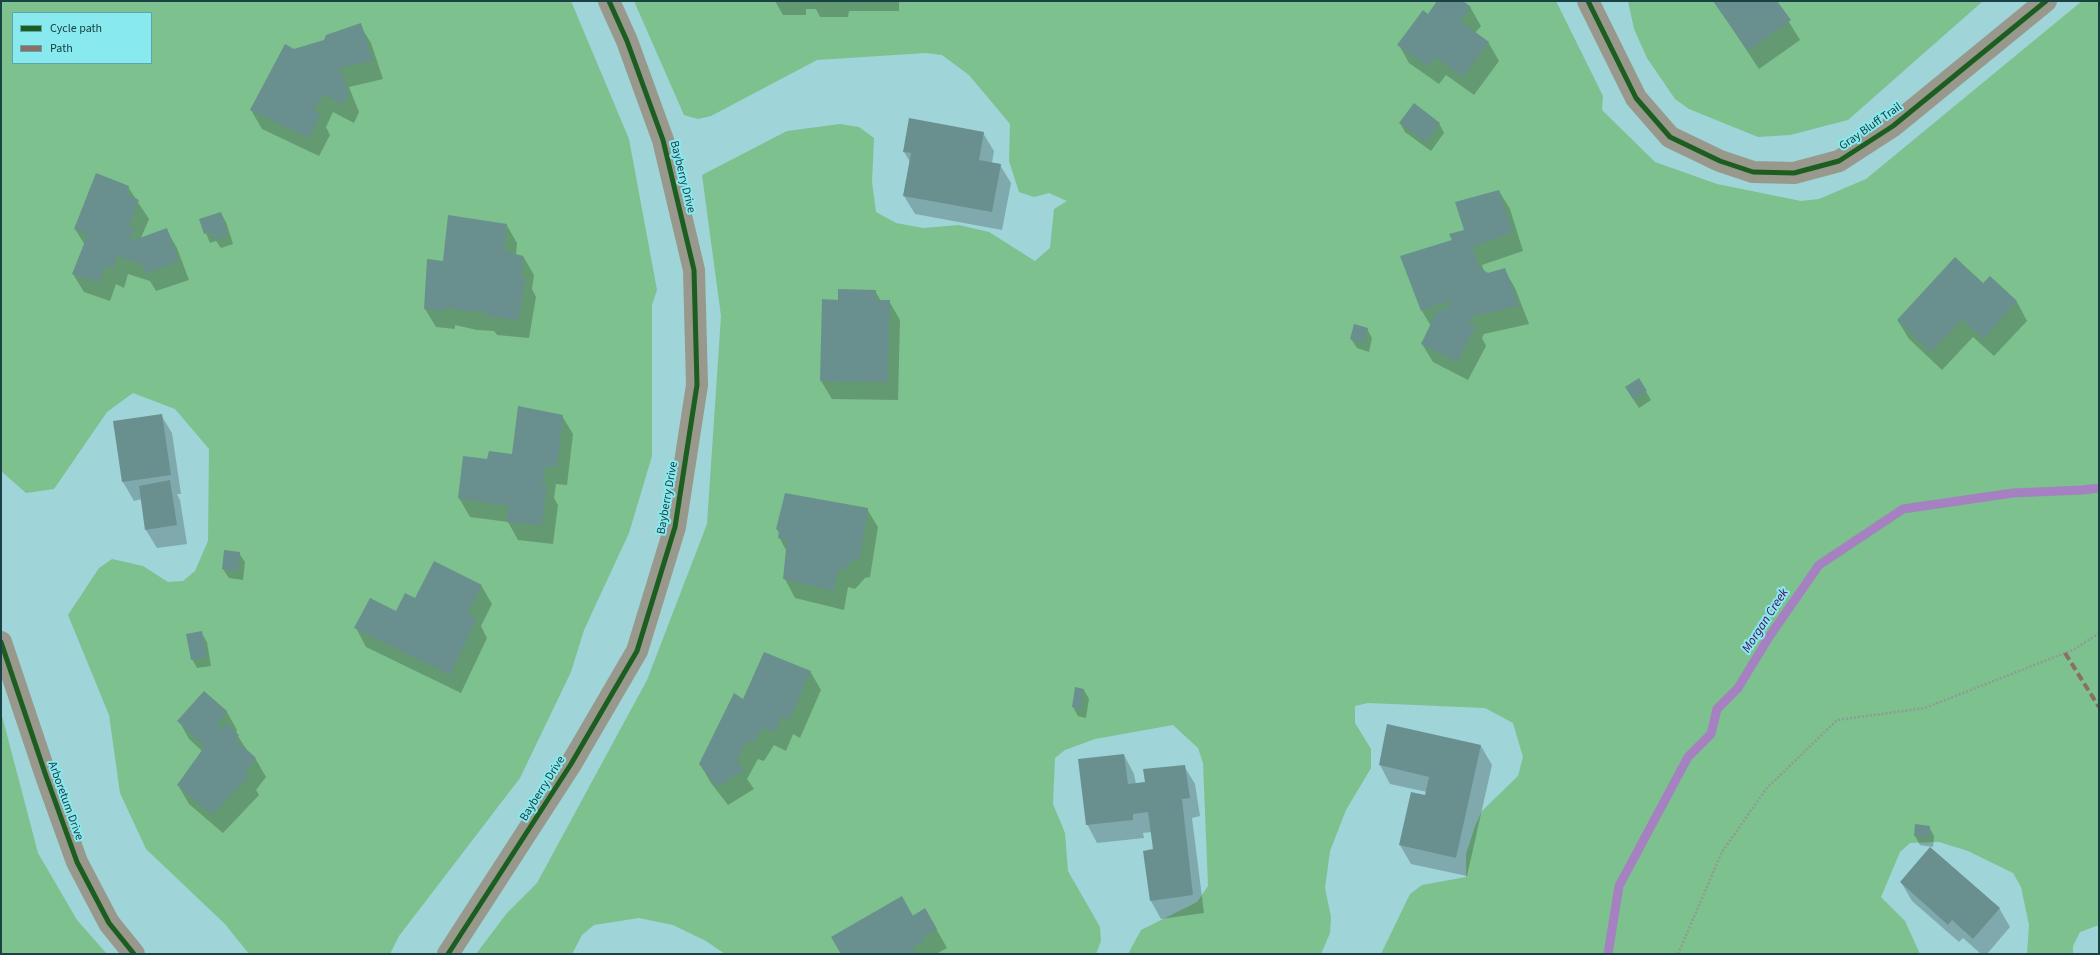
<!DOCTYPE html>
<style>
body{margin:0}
#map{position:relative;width:2100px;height:955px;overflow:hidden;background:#9fd4d8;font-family:"Source Sans 3",sans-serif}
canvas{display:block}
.frame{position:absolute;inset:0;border:2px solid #194245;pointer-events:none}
.legend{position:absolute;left:12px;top:12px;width:140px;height:52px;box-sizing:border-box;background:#88e9ef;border:1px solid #5ca6ab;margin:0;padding:5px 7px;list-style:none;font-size:12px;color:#194245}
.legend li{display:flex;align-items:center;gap:8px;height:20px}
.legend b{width:20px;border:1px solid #5ca6ab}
</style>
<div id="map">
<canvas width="2100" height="955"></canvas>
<div class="frame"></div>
<ul class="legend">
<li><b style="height:5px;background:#1b5e20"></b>Cycle path</li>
<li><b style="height:5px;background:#8d6e63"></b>Path</li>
</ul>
</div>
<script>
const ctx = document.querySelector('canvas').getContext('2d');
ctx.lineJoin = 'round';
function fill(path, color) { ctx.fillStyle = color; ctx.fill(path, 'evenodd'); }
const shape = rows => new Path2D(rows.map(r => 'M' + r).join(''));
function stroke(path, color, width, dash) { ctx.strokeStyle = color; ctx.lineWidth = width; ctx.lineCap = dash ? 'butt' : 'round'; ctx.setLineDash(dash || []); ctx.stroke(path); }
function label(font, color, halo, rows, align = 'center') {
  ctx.font = font + ' "Source Sans 3",sans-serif'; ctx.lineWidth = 4; ctx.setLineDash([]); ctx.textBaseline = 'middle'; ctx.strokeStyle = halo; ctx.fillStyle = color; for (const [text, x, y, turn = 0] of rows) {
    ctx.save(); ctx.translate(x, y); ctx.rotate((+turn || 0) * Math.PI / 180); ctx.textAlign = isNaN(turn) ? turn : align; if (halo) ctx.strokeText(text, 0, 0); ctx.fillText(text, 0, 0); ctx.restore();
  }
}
fill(shape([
 [1,1,571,1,629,139,657,290,652,305,652,456,629,533,584,630,571,672,520,778,399,936,390,954,249,954,225,924,146,849,120,793,109,715,68,615,99,568,112,559,143,566,168,582,183,581,195,571,208,541,209,449,175,409,133,393,107,412,54,489,26,493,1,471],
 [13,13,151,13,151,63,13,63],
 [634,1,1556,1,1603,96,1602,110,1655,162,1717,184,1801,201,1819,199,1866,179,2082,1,2099,1,2099,925,2080,932,2073,946,2073,954,2027,954,2029,925,2021,887,2013,873,1968,851,1939,842,1910,843,1900,852,1881,897,1905,921,1920,954,1381,954,1410,894,1422,885,1466,877,1466,854,1475,826,1482,811,1518,776,1523,757,1513,723,1485,708,1368,703,1355,706,1355,723,1371,749,1371,768,1346,810,1330,851,1325,888,1331,917,1330,933,1321,954,1128,954,1141,930,1197,902,1208,886,1203,763,1198,748,1173,725,1095,739,1065,750,1055,758,1053,804,1065,833,1068,871,1100,927,1101,941,1096,954,725,954,706,941,673,925,639,918,594,925,582,935,572,954,476,954,507,913,537,883,647,680,707,524,721,316,702,175,787,131,840,124,859,127,874,138,872,182,876,212,896,223,923,228,959,225,989,232,1035,261,1050,248,1054,209,1067,201,1049,193,1034,197,1019,192,1009,161,1010,124,969,75,942,55,926,53,817,60,711,116,698,119,684,115],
 [1628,1,1983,1,1848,120,1790,135,1758,137,1689,109,1675,99,1647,58,1634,29],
 [1,712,38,853,77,920,107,954,1,954]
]), '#7dc18e');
fill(shape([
 [775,1,899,1,899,11,849,11,848,17,820,17,816,9,806,9,806,15,783,15],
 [1438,1,1461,1,1470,7,1481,26,1475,33,1488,42,1499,61,1474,95,1446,75,1439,84,1409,63,1399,45,1428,15],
 [1714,1,1776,1,1800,40,1759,69],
 [360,25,371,43,383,79,349,87,359,112,354,123,333,112,326,127,330,135,319,156,262,129,251,110,294,50,325,41],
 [1400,123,1439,123,1444,133,1431,151,1405,132],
 [983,133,994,151,992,163,1000,165,1011,183,1002,230,915,214,904,196,910,162,904,152],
 [128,187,149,219,141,238,166,229,177,248,189,280,156,291,150,281,128,274,124,288,116,284,110,301,84,292,73,274,85,245,75,229],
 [1499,191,1510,209,1523,251,1482,265,1484,271,1488,274,1504,269,1515,288,1529,324,1484,334,1482,338,1486,346,1468,380,1433,362,1422,344,1431,326,1422,311,1402,257,1453,240,1466,230],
 [221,213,226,222,233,244,221,248,216,241,210,243,200,219],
 [506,224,517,243,516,255,523,256,534,275,532,289,536,297,529,338,497,335,494,331,477,330,455,325,455,329,436,327,425,309,443,262],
 [1990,277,2017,302,2027,321,1994,356,1973,337,1942,370,1909,339,1898,321,1984,284],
 [875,291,881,301,889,301,900,320,898,400,832,399,821,381,839,301],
 [1367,329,1372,338,1369,352,1357,348,1351,339],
 [1639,380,1651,400,1639,408,1631,396],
 [161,415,172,433,181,494,177,494,180,500,187,544,157,548,146,530,142,499,134,501,123,482,114,422],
 [562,416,573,434,567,485,556,484,554,498,558,505,553,544,518,540,508,522,470,517,459,498,464,457,488,460,513,455],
 [867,509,878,527,870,577,865,578,855,589,848,587,844,610,795,598,785,579,787,552,779,537,779,533,777,529],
 [239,553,245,562,243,580,229,578,223,569],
 [481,585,492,604,481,626,487,638,461,693,366,647,356,628,397,613,415,599],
 [201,632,207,642,211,666,197,668,192,659],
 [810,671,821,690,800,738,793,734,786,751,774,745,764,761,758,759,747,779,754,789,728,805,711,783,700,764,743,701],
 [1084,690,1089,699,1086,718,1078,716,1073,707],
 [204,692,227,712,237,730,236,733,248,752,255,758,266,777,256,790,259,795,223,833,189,804,178,785,202,751,189,739,179,721],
 [1388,726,1481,746,1492,765,1467,876,1411,864,1400,845,1427,792,1390,784,1380,765],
 [1124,755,1134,774,1136,784,1146,782,1184,766,1195,784,1200,816,1192,818,1204,913,1161,919,1151,901,1155,850,1152,832,1143,833,1144,838,1097,843,1087,824],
 [1929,827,1934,836,1933,847,1920,845,1915,836],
 [1901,882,1999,908,2010,927,1987,954,1981,954,1963,938,1959,942,1912,901],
 [925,909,947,948,936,954,842,954]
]), '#0003');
stroke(shape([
 [1608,954,1619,886,1688,757,1711,734,1717,709,1738,688,1769,637,1819,565,1903,509,2013,493,2082,490,2099,488]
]), '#a581c1', 9);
fill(shape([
 [1437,1,1463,1,1471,7,1460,21,1489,42,1463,77,1435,57,1428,66,1397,45,1423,10,1428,14],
 [1713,1,1777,1,1791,20,1748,51],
 [361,23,373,61,339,68,349,93,343,105,323,94,315,110,320,115,309,138,250,110,285,44,294,49,324,40,326,35],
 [1414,103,1440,123,1426,142,1399,123],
 [909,118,984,132,979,160,1001,164,992,212,903,196,911,153,903,152],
 [96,173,129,186,127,194,139,200,129,225,134,228,129,242,167,228,179,261,145,273,142,264,117,256,113,270,105,266,99,283,72,274,88,234,74,229],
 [1499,190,1513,232,1472,247,1479,267,1488,273,1505,268,1519,306,1473,316,1469,323,1476,326,1457,362,1421,344,1438,309,1444,311,1451,300,1421,311,1400,256,1452,240,1449,234,1464,230,1455,202],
 [221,212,228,235,214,240,211,232,204,234,199,219],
 [448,215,507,224,504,251,523,256,521,277,526,277,518,320,485,316,486,312,465,311,445,307,445,311,424,309,427,259,443,261],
 [1955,257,1983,283,1990,276,2017,301,1983,339,1962,319,1931,352,1897,320],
 [838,289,876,290,875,300,890,300,888,382,820,381,822,299,838,300],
 [1354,324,1368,328,1364,343,1350,339],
 [1639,378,1647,391,1633,399,1625,387],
 [518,406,563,415,557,467,546,466,542,485,547,485,542,525,506,522,509,506,458,498,463,456,487,459,489,451,512,454],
 [162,414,171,475,122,482,113,421],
 [170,480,177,525,145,530,139,486],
 [785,493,868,508,860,559,854,559,844,570,838,569,834,591,783,579,787,540,778,538,779,531,776,529],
 [224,550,240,552,238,571,222,569],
 [434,561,482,585,468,613,477,618,450,675,354,628,370,598,396,611,405,593,415,598],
 [202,631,207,657,191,660,186,634],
 [764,652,811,671,789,720,782,716,775,733,763,727,753,743,747,741,737,760,744,770,717,787,699,764,734,693,743,699],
 [1075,687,1084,689,1081,709,1072,707],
 [204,691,227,711,217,726,220,729,226,723,239,735,236,740,256,758,245,772,249,776,212,815,177,785,205,746,177,721],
 [1387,724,1481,745,1456,858,1399,845,1411,792,1425,795,1429,777,1379,765],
 [1124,754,1128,784,1145,782,1143,769,1185,765,1190,798,1182,799,1193,895,1150,901,1143,851,1153,849,1148,812,1133,814,1133,820,1086,825,1078,759],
 [1915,824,1930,826,1928,838,1914,836],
 [1930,847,2000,908,1973,939,1952,920,1948,925,1900,882],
 [902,896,913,916,925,908,937,929,923,937,925,940,913,947,916,952,912,954,841,954,831,937]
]), '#6a8f8f');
stroke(shape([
 [1678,954,1722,852,1766,789,1837,720,1925,708,2075,649,2099,633]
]), '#8f9b94', 2.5, [2, 2]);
stroke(shape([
 [1588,1,1636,98,1670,137,1720,161,1753,172,1794,173,1839,161,1893,126,2046,1],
 [1,642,46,776,77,862,109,923,134,954],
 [448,954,571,764,637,651,675,527,697,385,694,270,663,140,627,41,609,1]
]), '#98988c', 22);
stroke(shape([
 [2065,653,2099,707]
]), '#8d6e63', 4, [8, 4]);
stroke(shape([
 [1588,1,1636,98,1670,137,1720,161,1753,172,1794,173,1839,161,1893,126,2046,1],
 [1,642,46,776,77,862,109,923,134,954],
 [448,954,571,764,637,651,675,527,697,385,694,270,663,140,627,41,609,1]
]), '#1b5e20', 5);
label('12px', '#194245', '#88e9ef', [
 ["Gray Bluff Trail",1871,127,-35],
 ["Bayberry Drive",682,177,76],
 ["Bayberry Drive",668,498,-80],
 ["Bayberry Drive",543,789,-58],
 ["Arboretum Drive",65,801,70]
]);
label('italic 13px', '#52065f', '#88e9ef', [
 ["Morgan Creek",1766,621,-57]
]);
</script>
